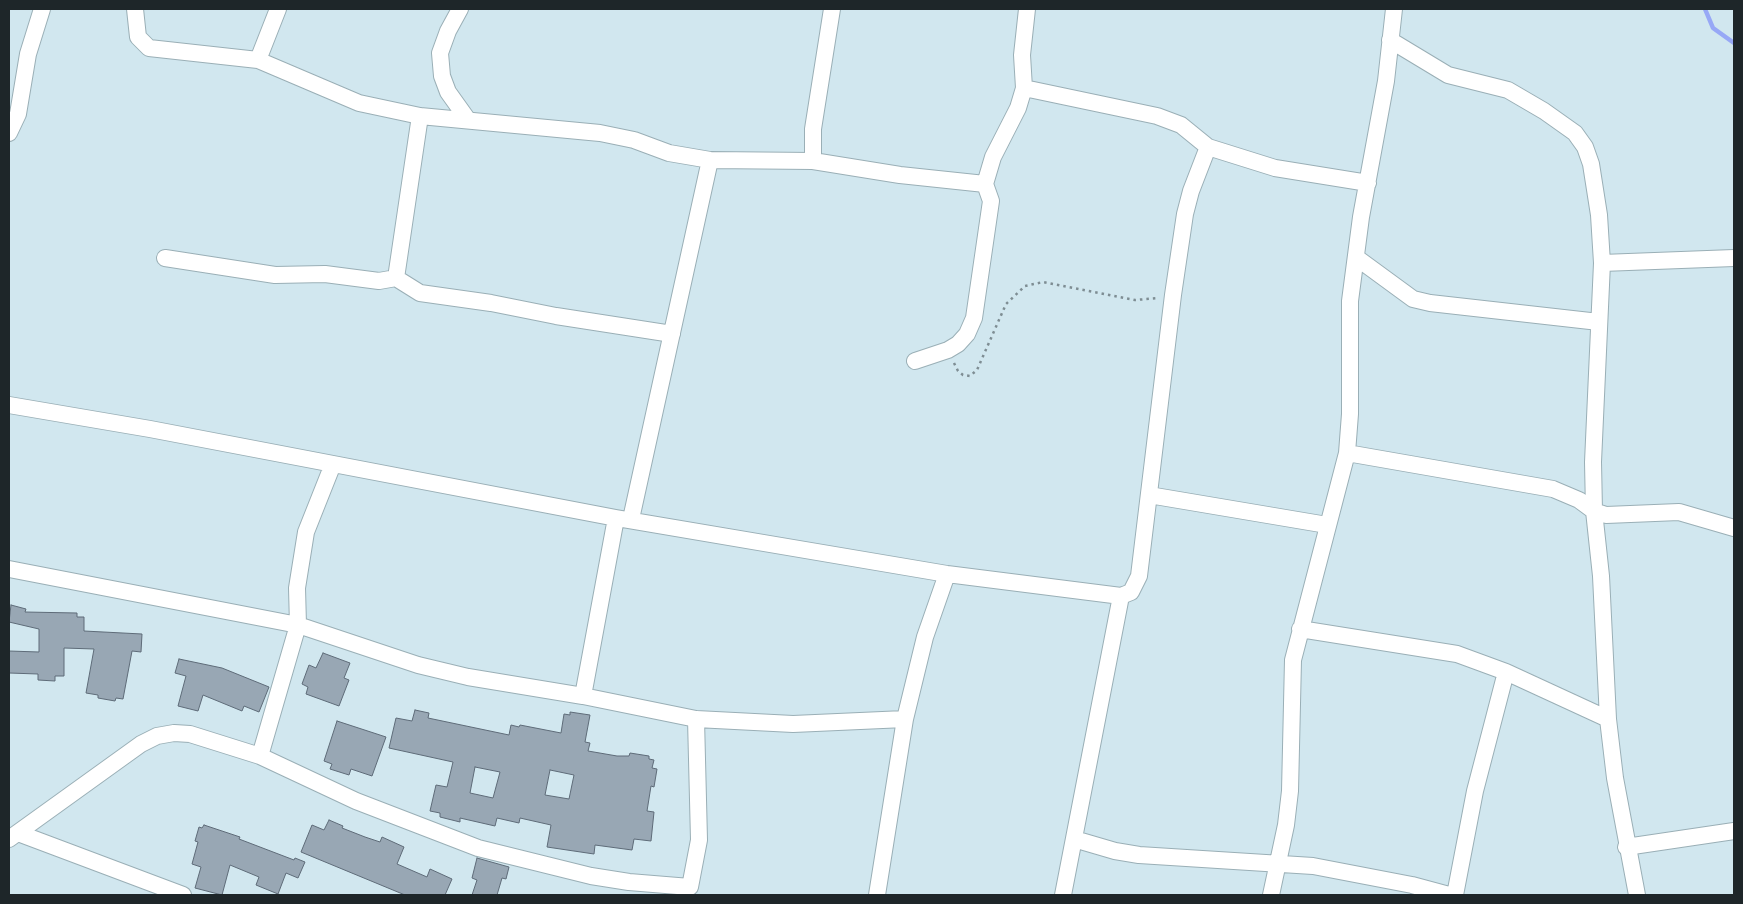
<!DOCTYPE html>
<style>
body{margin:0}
#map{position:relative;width:1743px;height:904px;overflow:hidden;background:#d1e7ef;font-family:Helvetica,sans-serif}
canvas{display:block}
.frame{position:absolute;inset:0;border:10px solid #1e2629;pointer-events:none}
</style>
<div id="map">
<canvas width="1743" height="904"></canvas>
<div class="frame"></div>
</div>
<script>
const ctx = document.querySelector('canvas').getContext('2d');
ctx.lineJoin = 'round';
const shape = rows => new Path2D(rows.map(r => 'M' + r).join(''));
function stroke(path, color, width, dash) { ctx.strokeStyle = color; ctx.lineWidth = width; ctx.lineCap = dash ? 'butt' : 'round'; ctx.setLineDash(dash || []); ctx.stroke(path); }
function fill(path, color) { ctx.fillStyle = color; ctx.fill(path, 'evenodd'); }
stroke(shape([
 [1705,9,1713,28,1734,43]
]), '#97a8f6', 4.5);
const building = shape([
 [11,605,26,609,25,612,77,613,77,617,84,617,84,631,142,634,141,652,132,651,123,699,116,698,115,701,98,698,98,695,86,693,94,649,64,648,64,676,55,676,55,681,38,680,38,674,9,673,9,651,39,652,39,629,9,622,11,605],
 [323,653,350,663,344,678,349,680,339,706,306,694,308,687,302,684,309,665,316,668,323,653],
 [179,659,222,668,269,687,259,712,244,706,242,711,203,695,198,711,178,706,186,676,175,673,179,659],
 [415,710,429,713,428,718,509,735,511,725,519,727,520,725,561,733,564,714,570,715,570,712,590,715,585,742,590,743,588,751,617,756,629,756,630,753,649,756,649,759,654,760,652,768,657,769,654,787,651,786,647,811,654,812,651,841,634,839,632,850,595,845,594,854,547,847,551,825,520,818,519,823,497,818,495,826,460,818,460,822,440,817,440,813,430,811,436,785,447,787,453,762,389,748,396,718,412,721,415,710],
 [475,767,500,772,493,798,470,793,475,767],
 [550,770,574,775,569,799,545,795,550,770],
 [337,721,386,737,372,776,351,769,349,775,330,769,332,764,324,761,337,721],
 [329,820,343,826,342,828,365,837,380,842,382,837,404,847,397,864,427,877,430,869,452,879,445,895,405,895,301,852,312,825,324,830,329,820],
 [204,825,240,837,239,839,294,860,295,858,305,862,298,878,286,873,278,894,256,885,259,877,230,865,222,895,195,888,201,867,192,864,198,842,195,841,199,827,202,828,204,825],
 [477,858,509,867,506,879,502,878,497,895,472,895,477,880,472,878,477,858]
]);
fill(building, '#98a7b4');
stroke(building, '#5e6b78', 1);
const minor = shape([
 [135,9,138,37,149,48,258,60,359,103,420,116,600,133,634,140,669,153,710,160,813,161,900,175,985,184],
 [460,9,448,31,440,53,442,76,448,92,468,120],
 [1390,40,1448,75,1508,90,1544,111,1575,133,1585,147,1591,164,1599,215,1602,263,1593,462,1594,511,1601,576,1608,719,1615,778,1637,895],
 [258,60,278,9],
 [1024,88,1157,116,1181,125,1208,147,1275,168,1368,183],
 [9,133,18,114,28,54,42,9],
 [813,161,813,129,832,9],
 [165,258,275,275,325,274,379,281,396,278,420,293,491,303,556,316,672,334],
 [1357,258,1413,299,1430,303,1599,322],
 [1602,263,1734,258],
 [396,278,420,116],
 [915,361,948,350,958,344,967,334,974,318,991,201,985,184,993,157,1018,108,1024,88,1022,55,1027,9],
 [9,405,150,429,616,518,947,574,1121,596,1131,592,1139,576,1173,295,1185,214,1191,191,1208,147],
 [1347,453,1553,489,1579,500,1594,511,1606,515,1679,512,1734,528],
 [1149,495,1327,525],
 [631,519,710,160],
 [9,569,298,625,418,665,468,677,583,696,696,719,793,724,905,719],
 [1300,629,1457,654,1506,672,1608,719],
 [583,696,616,518],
 [260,756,298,625,297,588,306,532,333,464],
 [18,833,183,895],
 [9,839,141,744,157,736,174,733,190,734,260,756,356,801,478,848,591,876,629,882,690,887,699,840,696,719],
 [1074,839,1115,851,1139,855,1313,866,1412,885,1449,895],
 [1626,847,1734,831],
 [877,895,905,719,925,637,947,574],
 [1063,895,1121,596],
 [1271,895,1286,825,1290,791,1293,660,1347,453,1350,414,1350,301,1361,217,1386,81,1394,9],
 [1455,895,1475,791,1506,672]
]);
stroke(minor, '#9aafb6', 18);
stroke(shape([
 [954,363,958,371,963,375,970,376,977,370,1006,304,1025,286,1043,282,1135,300,1159,298]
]), '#7e8d93', 2.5, [2.5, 4]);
stroke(minor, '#fff', 16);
</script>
